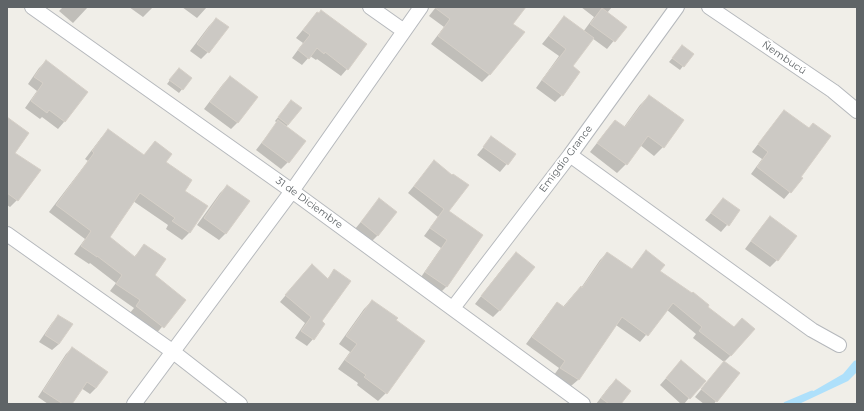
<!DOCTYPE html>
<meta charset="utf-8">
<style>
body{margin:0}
#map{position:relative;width:864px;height:411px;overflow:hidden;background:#f0eee8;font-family:Montserrat,sans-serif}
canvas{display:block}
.frame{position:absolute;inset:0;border:8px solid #5f6467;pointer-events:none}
</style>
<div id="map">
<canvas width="864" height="411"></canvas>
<div class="frame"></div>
</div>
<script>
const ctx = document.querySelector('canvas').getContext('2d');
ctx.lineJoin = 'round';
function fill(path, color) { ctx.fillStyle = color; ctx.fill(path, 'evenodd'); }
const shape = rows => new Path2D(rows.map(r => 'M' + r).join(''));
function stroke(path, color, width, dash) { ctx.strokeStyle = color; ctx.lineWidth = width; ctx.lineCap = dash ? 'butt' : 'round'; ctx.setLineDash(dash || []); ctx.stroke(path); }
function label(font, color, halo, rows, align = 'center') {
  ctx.font = font + ' Montserrat,sans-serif'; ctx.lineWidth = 4; ctx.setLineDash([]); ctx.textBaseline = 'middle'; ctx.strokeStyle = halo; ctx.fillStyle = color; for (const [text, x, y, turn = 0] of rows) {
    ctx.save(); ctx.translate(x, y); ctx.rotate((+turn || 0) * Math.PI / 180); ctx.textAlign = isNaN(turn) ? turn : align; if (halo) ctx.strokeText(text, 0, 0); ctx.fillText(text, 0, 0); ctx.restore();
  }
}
fill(shape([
 [857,360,857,372,848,381,799,404,791,404,843,374,854,361]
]), '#aee0fb');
fill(shape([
 [63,7,88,7,73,23,59,11],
 [129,7,153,7,143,17],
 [182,7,207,7,197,18],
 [436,7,524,7,512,24,490,74,482,82,431,44,444,27,429,16],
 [581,7,612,7,607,13,625,27,607,49,592,38,571,66,562,95,555,102,536,88,559,56,542,44,564,17,583,32,594,17],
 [317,13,347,69,341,76,317,59,316,60,310,56,302,65,292,58,303,43,296,38],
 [216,19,227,27,208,52,201,59,190,51,209,26],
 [679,50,692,54,680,70,669,62],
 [46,61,87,92,64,122,58,129,42,117,40,119,25,108,37,91,28,84,39,68],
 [176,72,191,78,179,93,167,84],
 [230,77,238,122,231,129,204,109,223,84],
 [649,96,663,147,654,156,640,145,626,164,617,173,590,152,607,130,615,121,624,127,640,105],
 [288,105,288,125,285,127,288,162,281,169,256,150,277,123,275,121],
 [784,111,808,129,813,124,800,177,801,179,784,199,751,174,762,159,752,152,778,118],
 [7,119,14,153,17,200,10,207,7,205],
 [109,130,143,156,155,142,164,162,184,191,207,206,189,233,182,240,166,229,168,225,133,201,109,238,134,257,144,246,153,275,185,300,155,335,129,314,134,308,110,291,116,283,90,263,89,264,74,254,85,239,49,212,88,161,85,159,101,138],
 [492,137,515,154,500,172,477,155],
 [428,169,452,176,448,211,482,236,446,287,439,294,419,280,441,248,424,236,438,217,408,193],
 [227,186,226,233,219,240,197,225,220,193],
 [723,199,739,211,721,232,705,220],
 [379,200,378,235,371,242,355,229],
 [770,218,777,260,770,267,745,249,763,225],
 [646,251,659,271,706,307,731,355,724,362,693,338,696,334,667,310,640,342,616,325,578,380,571,386,554,375,559,368,526,344,551,310,557,303,563,307,574,294,581,288,600,260,607,253,631,270],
 [509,260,500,310,493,317,475,304],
 [335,271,320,322,313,339,307,346,295,338,305,323,280,302,305,272,327,279],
 [372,301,395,321,386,393,378,401,357,385,358,383,338,369,350,352,339,344,364,309],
 [59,316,59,344,52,350,39,342,52,323],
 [72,348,106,372,96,388,90,394,81,388,71,404,48,404,38,397,66,354],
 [681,361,689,398,684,404,681,404,660,385],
 [724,362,716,401,714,404,704,404,695,397],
 [616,380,620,404,596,404,609,387]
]), '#0003');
stroke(shape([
 [786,404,812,393]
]), '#aee0fb', 5);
const building = shape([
 [434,7,526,7,513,24,525,32,490,75,438,36,450,19,434,7],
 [602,8,627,27,615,42,590,24,602,8],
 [321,10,367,44,348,70,325,52,324,54,317,48,309,59,298,50,310,35,303,30,317,12,319,13,321,10],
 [564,16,594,38,573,66,580,72,563,96,542,80,566,49,549,36,564,16],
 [216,18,229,27,209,53,197,44,216,18],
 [682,45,694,54,684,67,672,58,682,45],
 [46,60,88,92,65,122,49,110,47,113,31,101,43,83,34,77,46,60],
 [179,68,192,78,183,90,169,80,179,68],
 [230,76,258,97,238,123,210,102,230,76],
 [649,95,684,120,664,148,648,136,627,165,597,143,615,120,625,127,649,95],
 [291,100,302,108,288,125,278,117,291,100],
 [784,110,809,128,813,123,831,136,801,177,803,178,791,193,757,167,768,152,758,144,784,110],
 [7,117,29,133,15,153,41,170,18,201,7,193,7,117],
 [278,120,306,141,289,163,262,143,278,120],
 [108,129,144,155,155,141,172,154,166,162,192,180,185,191,208,206,190,233,172,221,175,218,140,193,110,237,135,257,144,244,166,259,155,275,186,300,164,328,136,306,140,300,116,284,122,275,97,256,97,257,81,246,91,231,56,205,94,153,92,151,108,129],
 [491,136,516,154,508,165,483,147,491,136],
 [434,160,452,175,453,174,469,185,449,211,483,235,447,287,425,272,447,240,430,228,444,209,414,186,434,160],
 [227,185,250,201,226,234,204,218,227,185],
 [379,198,397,212,378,236,361,222,379,198],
 [723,198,740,210,729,226,711,213,723,198],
 [770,216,797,236,778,261,751,241,770,216],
 [646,250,665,265,660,271,692,293,693,292,709,305,708,307,734,327,742,318,755,329,731,356,699,331,702,327,673,303,648,336,622,317,579,380,560,368,565,361,532,337,557,302,564,307,581,286,582,288,607,252,632,269,646,250],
 [516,252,535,267,500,311,481,296,516,252],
 [312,264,328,279,334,269,351,281,322,321,325,324,314,340,301,331,311,317,285,295,312,264],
 [372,300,398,318,396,320,425,341,387,394,364,377,366,375,345,360,357,344,346,336,372,300],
 [58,315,73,324,59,344,45,335,58,315],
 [72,347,108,372,96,388,87,382,72,404,63,404,43,391,72,347],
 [681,360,706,381,690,399,666,378,681,360],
 [724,361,740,373,717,402,701,389,724,361],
 [616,379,631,391,621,404,609,404,601,398,616,379]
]);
fill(building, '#ccc9c4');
stroke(building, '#d5cfc7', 1);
const minor = shape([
 [32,7,292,191,583,404],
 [370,7,404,31],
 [709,7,833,91,857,111],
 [570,155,812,330,839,345],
 [7,234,172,351,240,404],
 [453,308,570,155,677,7],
 [134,404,292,191,421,7]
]);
stroke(minor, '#b5b8bc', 16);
stroke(minor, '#fff', 14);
label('10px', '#5f6467', '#fff', [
 ["Ñembucú",784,58,34],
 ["Emigdio Grance",566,159,-53],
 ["31 de Diciembre",309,203,36]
]);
</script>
